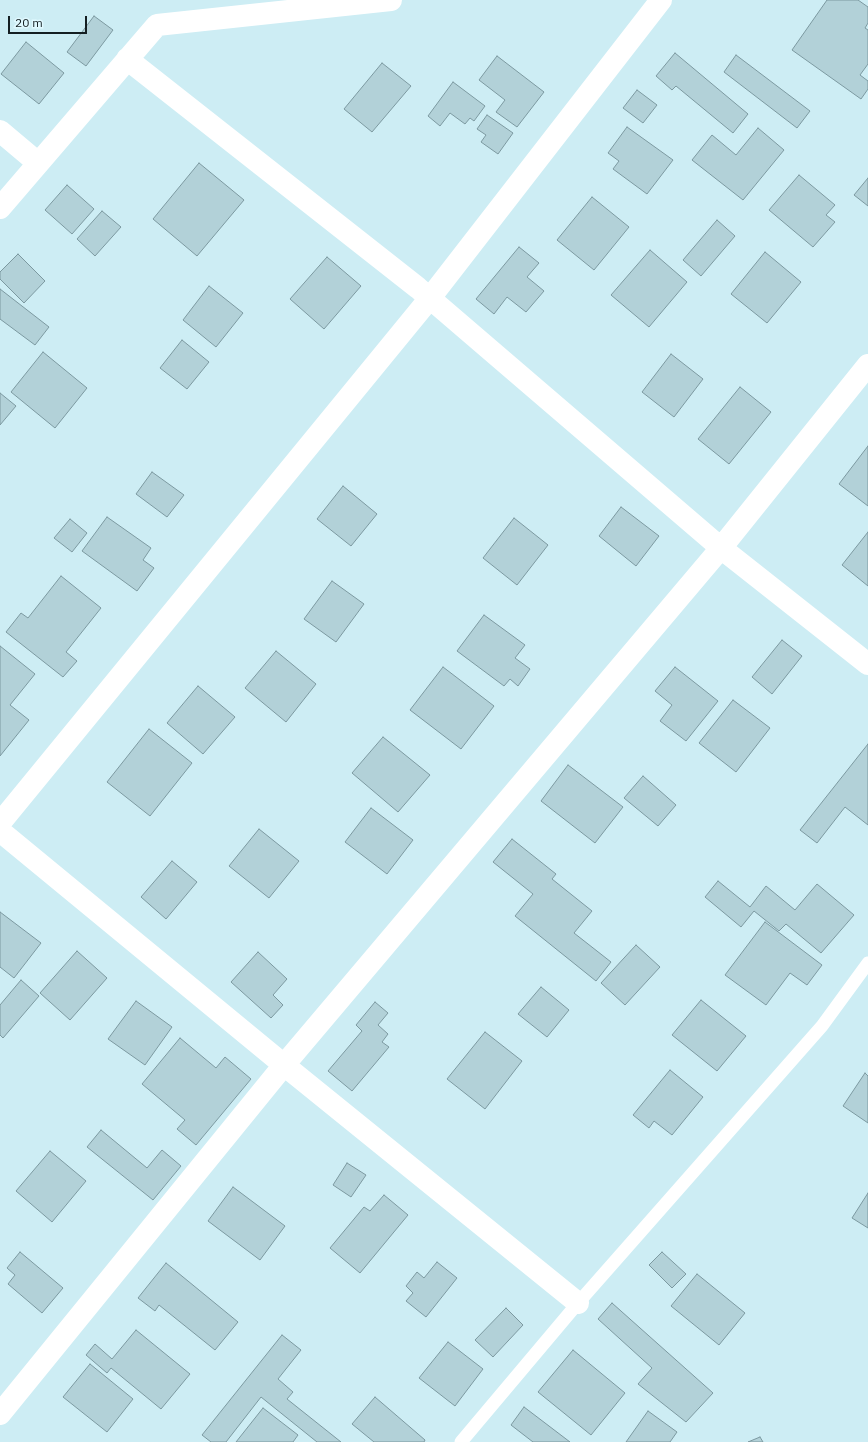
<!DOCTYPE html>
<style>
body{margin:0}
#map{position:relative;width:868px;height:1442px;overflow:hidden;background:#cdedf4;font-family:"IBM Plex Sans",sans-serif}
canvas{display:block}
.scale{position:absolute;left:8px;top:16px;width:79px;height:18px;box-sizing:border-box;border:2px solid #141f22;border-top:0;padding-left:5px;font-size:12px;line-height:14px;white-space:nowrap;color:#141f22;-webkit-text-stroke:3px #e0f9ff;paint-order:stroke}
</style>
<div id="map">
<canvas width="868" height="1442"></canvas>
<div class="scale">20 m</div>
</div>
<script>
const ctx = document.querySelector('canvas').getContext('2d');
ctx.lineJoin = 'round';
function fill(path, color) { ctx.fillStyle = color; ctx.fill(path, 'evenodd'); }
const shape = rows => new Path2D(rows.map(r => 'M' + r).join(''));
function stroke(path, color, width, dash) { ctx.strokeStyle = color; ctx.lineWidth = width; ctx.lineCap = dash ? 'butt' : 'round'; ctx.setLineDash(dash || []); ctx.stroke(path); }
const building = shape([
 [827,0,858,0,868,7,868,23,865,28,868,30,868,64,860,75,868,81,868,89,861,99,792,50,827,0],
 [94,16,113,30,86,66,67,52,94,16],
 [26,42,64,73,39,104,1,74,26,42],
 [675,53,748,114,733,133,676,86,672,90,656,76,675,53],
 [736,55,810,111,797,128,724,72,736,55],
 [497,56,544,92,517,127,496,112,505,100,479,80,497,56],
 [382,63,411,86,372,132,344,109,382,63],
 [453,82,485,106,474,121,470,118,465,124,450,113,440,126,428,116,453,82],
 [637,90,657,105,643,123,623,108,637,90],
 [487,115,513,133,498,154,481,142,486,135,477,129,487,115],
 [627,127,673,160,647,194,613,169,619,161,608,153,627,127],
 [758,128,784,150,743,200,692,160,712,135,736,155,758,128],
 [199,163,244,200,197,256,153,219,199,163],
 [799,175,835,205,826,215,835,222,813,247,769,210,799,175],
 [868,178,868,206,854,195,868,178],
 [67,185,94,209,72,234,45,210,67,185],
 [592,197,629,227,594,270,557,240,592,197],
 [102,211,121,227,95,256,77,239,102,211],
 [717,220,735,236,701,276,683,260,717,220],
 [519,247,539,263,527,277,544,291,526,312,507,297,494,314,476,299,519,247],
 [650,250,687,282,649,327,611,295,650,250],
 [765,252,801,282,767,323,731,294,765,252],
 [18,254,45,281,24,303,0,279,0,272,18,254],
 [327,257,361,286,324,329,290,299,327,257],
 [209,286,243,313,216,347,183,320,209,286],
 [0,289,49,327,35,345,0,319,0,289],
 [182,340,209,362,187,389,160,368,182,340],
 [43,352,87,388,55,428,11,392,43,352],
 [671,354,703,379,674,417,642,392,671,354],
 [740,387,771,412,729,464,698,439,740,387],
 [0,393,16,406,0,425,0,393],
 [868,446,868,506,839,484,868,446],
 [152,472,184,495,167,517,136,494,152,472],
 [343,486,377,514,351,546,317,519,343,486],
 [621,507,659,536,636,566,599,536,621,507],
 [107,517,151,548,143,560,154,568,137,591,82,551,107,517],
 [514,518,548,545,517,585,483,558,514,518],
 [70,519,87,533,72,552,54,538,70,519],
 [868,532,868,586,842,565,868,532],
 [61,576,101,608,66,652,77,661,63,677,6,632,21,613,28,618,61,576],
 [332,581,364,604,336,642,304,619,332,581],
 [484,615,525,645,515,658,530,669,518,686,510,679,504,686,457,651,484,615],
 [782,640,802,656,772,694,752,677,782,640],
 [0,646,35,674,10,705,29,720,0,756,0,646],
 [276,651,316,684,286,722,245,688,276,651],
 [443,667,494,706,461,749,410,710,443,667],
 [675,667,718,701,686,741,660,721,672,705,655,691,675,667],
 [198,686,235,717,203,754,167,723,198,686],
 [733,700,770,728,736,772,699,743,733,700],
 [149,729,192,763,150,816,107,782,149,729],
 [383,737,430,775,398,812,352,773,383,737],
 [868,744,868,825,845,807,817,843,800,830,868,744],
 [568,765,623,807,595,843,541,801,568,765],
 [643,776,676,805,658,826,624,798,643,776],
 [371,808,413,840,387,874,345,842,371,808],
 [259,829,299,861,269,898,229,866,259,829],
 [512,839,556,874,552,879,592,911,574,933,611,962,596,981,515,916,533,894,493,862,512,839],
 [172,861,197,882,166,919,141,897,172,861],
 [718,881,750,907,766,886,795,910,817,884,854,915,821,953,786,924,779,931,754,911,741,927,705,897,718,881],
 [0,912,41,943,14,978,0,967,0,912],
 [765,922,822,965,807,985,790,973,766,1005,725,975,765,922],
 [636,945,660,967,625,1005,601,983,636,945],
 [77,951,107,978,70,1020,40,993,77,951],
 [258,952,287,979,273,995,283,1005,271,1018,231,982,258,952],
 [21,980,39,996,3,1038,0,1035,0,1005,21,980],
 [541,987,569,1010,547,1037,518,1014,541,987],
 [701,1000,746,1036,717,1071,672,1035,701,1000],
 [136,1001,172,1027,145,1065,108,1039,136,1001],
 [375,1002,388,1013,378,1025,388,1034,382,1042,389,1047,352,1091,328,1071,362,1031,356,1025,375,1002],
 [485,1032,522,1061,485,1109,447,1079,485,1032],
 [180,1038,216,1068,225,1057,251,1079,196,1145,177,1129,185,1120,142,1084,180,1038],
 [670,1070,703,1097,672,1135,654,1121,649,1128,633,1115,670,1070],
 [865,1073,868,1076,868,1123,843,1106,865,1073],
 [101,1130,147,1168,162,1150,181,1166,153,1200,87,1147,101,1130],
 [50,1151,86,1181,52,1222,16,1191,50,1151],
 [347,1163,366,1175,351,1197,333,1185,347,1163],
 [233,1187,285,1226,260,1260,208,1221,233,1187],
 [868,1193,868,1228,852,1218,868,1193],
 [384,1195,408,1215,360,1273,330,1248,364,1207,370,1211,384,1195],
 [20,1252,63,1288,42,1313,8,1284,15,1275,7,1268,20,1252],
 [662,1252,686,1274,672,1288,649,1265,662,1252],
 [437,1262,457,1278,426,1317,406,1301,413,1293,406,1286,417,1272,424,1278,437,1262],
 [166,1263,238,1322,215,1350,159,1305,155,1311,138,1298,166,1263],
 [697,1274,745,1313,719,1345,671,1306,697,1274],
 [612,1303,713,1393,686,1422,638,1384,652,1368,598,1319,612,1303],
 [506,1308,523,1325,493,1357,475,1340,506,1308],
 [136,1330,190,1374,161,1409,111,1368,107,1373,86,1355,95,1344,112,1359,136,1330],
 [282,1335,301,1350,278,1379,293,1392,287,1399,341,1442,317,1442,261,1397,226,1442,211,1442,202,1435,282,1335],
 [448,1342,483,1369,455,1406,419,1378,448,1342],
 [573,1350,625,1393,591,1435,538,1392,573,1350],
 [90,1364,133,1399,107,1432,63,1397,90,1364],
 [375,1397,425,1440,424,1442,374,1442,352,1424,375,1397],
 [524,1407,570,1442,533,1442,511,1425,524,1407],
 [263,1408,298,1435,293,1442,236,1442,263,1408],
 [648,1411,677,1432,670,1442,626,1442,648,1411],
 [760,1437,763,1442,748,1442,760,1437]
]);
fill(building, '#b2d1d8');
stroke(building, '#7c99a0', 1);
stroke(shape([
 [461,1442,578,1303,822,1026,868,963]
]), '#fff', 13);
stroke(shape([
 [127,59,418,288,721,548,868,664],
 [0,131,38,163],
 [0,208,157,25,391,0],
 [0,823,430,298,661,0],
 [0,831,284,1065,578,1303],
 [0,1414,284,1065,721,548,868,365]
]), '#fff', 22);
</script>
